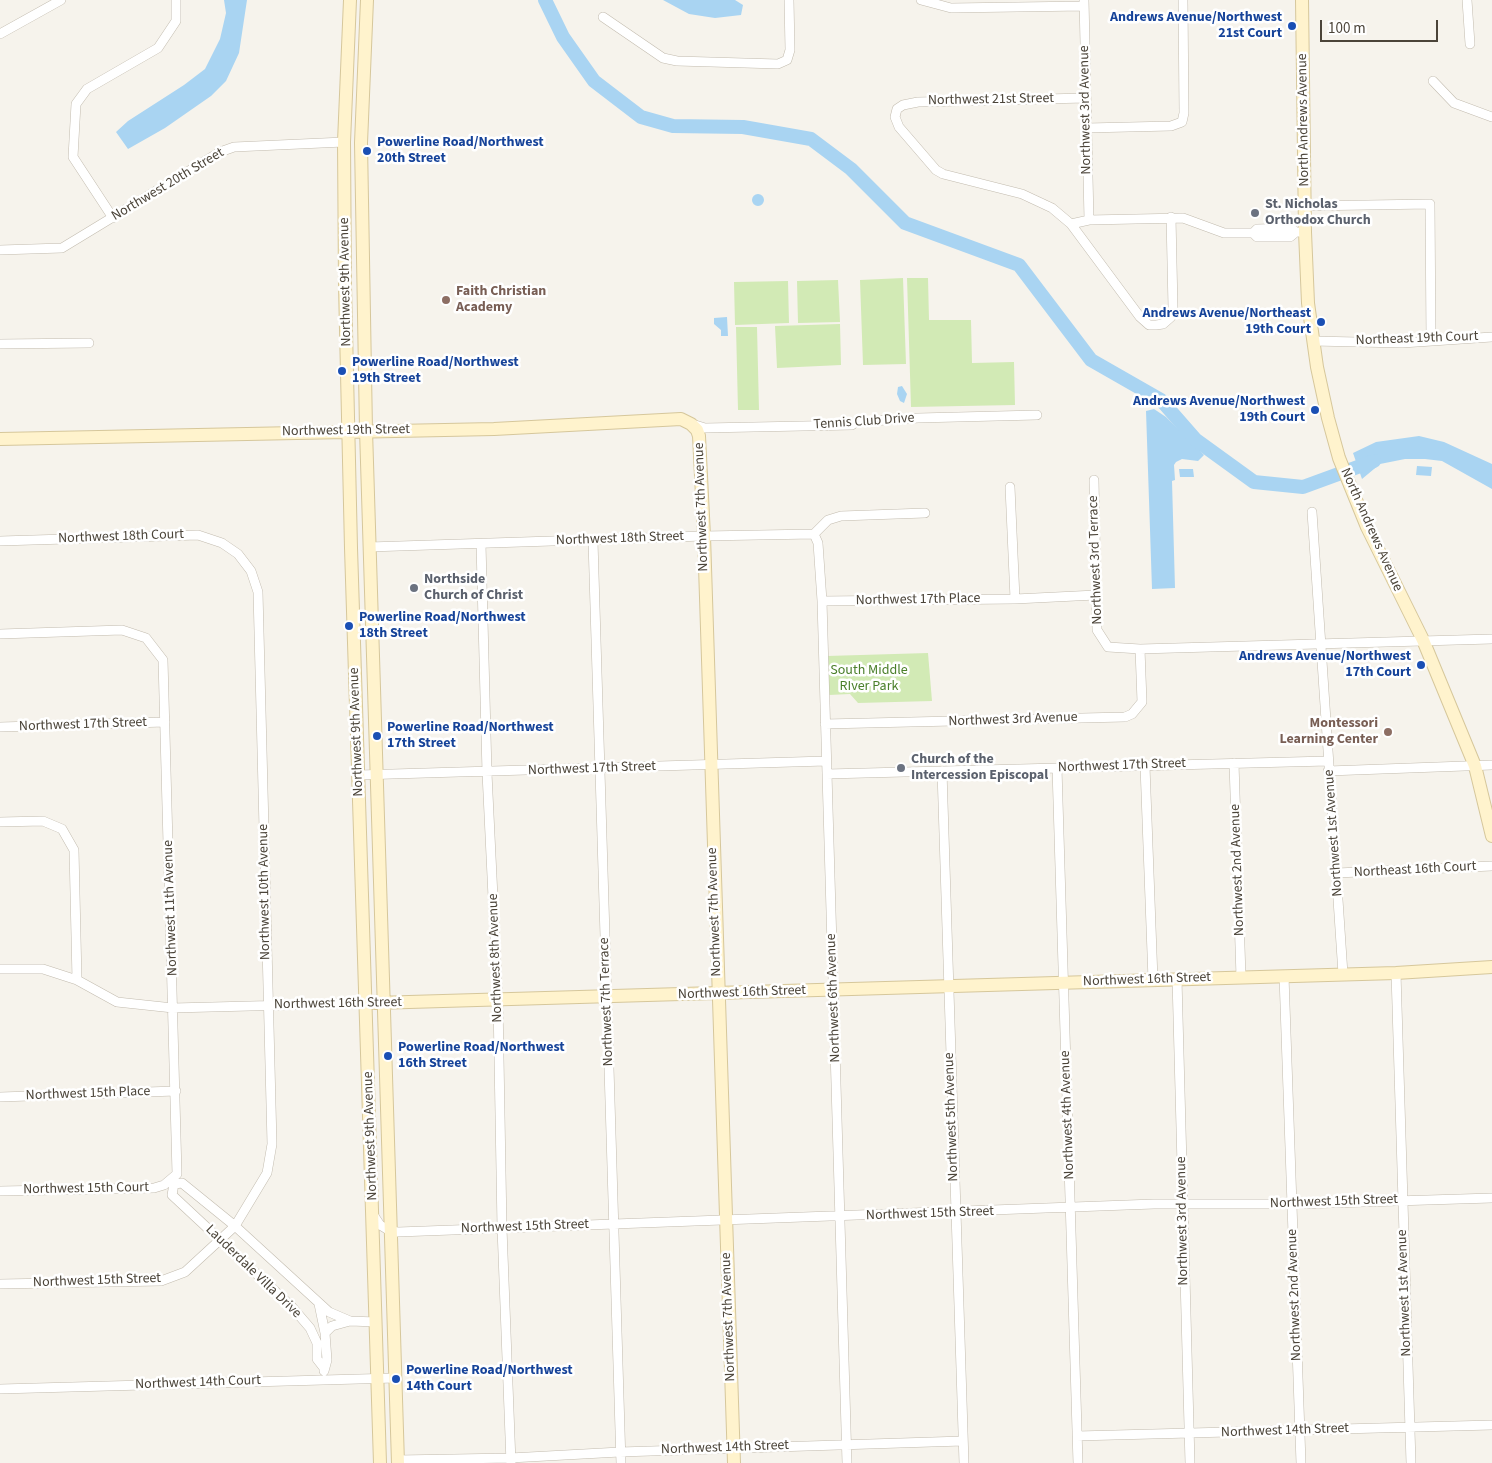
<!DOCTYPE html>
<style>
body{margin:0}
#map{position:relative;width:1492px;height:1463px;overflow:hidden;background:#f6f3ec;font-family:"Source Sans 3",sans-serif}
canvas{display:block}
.scale{position:absolute;left:1320px;top:20px;width:118px;height:22px;box-sizing:border-box;border:2px solid #4b4439;border-top:0;padding-left:6px;font-size:15px;line-height:18px;white-space:nowrap;color:#4b4439;-webkit-text-stroke:4px #fff;paint-order:stroke}
</style>
<div id="map">
<canvas width="1492" height="1463"></canvas>
<div class="scale">100 m</div>
</div>
<script>
const ctx = document.querySelector('canvas').getContext('2d');
ctx.lineJoin = 'round';
function fill(path, color) { ctx.fillStyle = color; ctx.fill(path, 'evenodd'); }
const shape = rows => new Path2D(rows.map(r => 'M' + r).join(''));
function stroke(path, color, width, dash) { ctx.strokeStyle = color; ctx.lineWidth = width; ctx.lineCap = dash ? 'butt' : 'round'; ctx.setLineDash(dash || []); ctx.stroke(path); }
function label(font, color, halo, rows, align = 'center') {
  ctx.font = font + ' "Source Sans 3",sans-serif'; ctx.lineWidth = 5; ctx.setLineDash([]); ctx.textBaseline = 'middle'; ctx.strokeStyle = halo; ctx.fillStyle = color; for (const [text, x, y, turn = 0] of rows) {
    ctx.save(); ctx.translate(x, y); ctx.rotate((+turn || 0) * Math.PI / 180); ctx.textAlign = isNaN(turn) ? turn : align; if (halo) ctx.strokeText(text, 0, 0); ctx.fillText(text, 0, 0); ctx.restore();
  }
}
fill(shape([
 [903,278,906,364,863,365,860,280],
 [907,278,928,278,929,320,971,320,972,363,1014,362,1015,405,911,407],
 [838,280,840,322,798,323,797,281],
 [788,281,789,323,735,325,734,282],
 [840,324,841,365,777,368,775,326],
 [736,327,757,327,759,410,738,410],
 [928,653,932,701,858,703,850,694,829,695,827,656]
]), '#d2eab5');
fill(shape([
 [224,0,247,0,239,53,226,81,211,96,165,128,128,149,116,132,128,121,184,85,205,69,220,39,226,13],
 [663,0,735,0,743,5,741,15,715,18,689,14],
 '752 200a6 6 0 1 1 12 0a6 6 0 1 1-12 0Z',
 [727,317,728,336,721,336,721,330,714,324,714,318],
 [902,386,907,394,904,403,900,401,897,394,898,387],
 [1154,409,1166,417,1204,455,1198,461,1182,459,1176,462,1174,465,1175,480,1172,481,1175,588,1152,589,1146,411],
 [1419,436,1444,442,1492,464,1492,489,1442,461,1425,459,1405,459,1380,464,1362,479,1353,453,1376,442],
 [1417,466,1432,467,1431,476,1416,475],
 [1179,469,1193,469,1194,477,1180,477]
]), '#a9d4f2');
stroke(shape([
 [545,0,563,37,594,81,641,117,673,126,743,127,811,139,851,169,905,223,1019,265,1091,360,1161,400,1196,440,1254,482,1303,487,1374,461]
]), '#a9d4f2', 14);
const street = shape([
 [921,0,951,8,1084,6],
 [1084,0,1089,220],
 [1467,0,1470,44],
 [603,17,663,58,677,61,778,64,787,60,790,50,789,0],
 [0,34,61,0],
 [1433,81,1454,103,1492,117],
 [1086,98,918,102,903,105,897,109,895,117,899,127,936,170,943,174,1022,194,1052,208,1071,224,1089,220,1183,218,1224,233,1253,233,1257,237,1290,237,1296,232],
 [1087,128,1171,126,1182,122,1184,113,1183,0],
 [1305,206,1430,204,1431,341],
 [113,218,73,157,76,104,87,89,158,48,176,21,176,0],
 [1071,224,1140,317,1149,325,1156,325,1163,324,1171,317,1173,308,1171,217],
 [1253,233,1257,229,1291,228,1296,232,1301,232],
 [0,250,62,248,220,152,234,147,344,142],
 [1313,341,1402,343,1492,337],
 [0,344,89,343],
 [692,424,705,428,852,425,856,422,918,418,1037,415],
 [1094,480,1097,630,1108,647,1140,649,1492,639],
 [1010,487,1015,599],
 [1312,512,1343,974],
 [814,534,818,543,822,601,847,1463],
 [814,534,828,520,841,516,925,513],
 [0,541,198,535,222,543,238,554,251,571,258,592,272,1144,267,1173,235,1226,185,1272,161,1281,0,1284],
 [593,541,621,1463],
 [481,544,487,773,498,1001,502,1228,511,1463],
 [369,547,704,536,814,534],
 [822,601,1015,599,1096,595],
 [0,634,122,630,146,638,163,660,177,1174,164,1185,154,1188,0,1191],
 [825,724,1125,717,1132,714,1142,702,1140,649],
 [0,727,165,722],
 [1234,763,1241,977],
 [1145,766,1153,980],
 [1057,768,1078,1463],
 [942,771,964,1463],
 [1328,771,1492,765],
 [827,774,1328,761],
 [359,775,826,761],
 [0,822,43,821,62,829,74,850,77,980],
 [1337,873,1492,866],
 [0,969,43,969,77,980,117,1002,173,1008,366,1003],
 [1396,973,1411,1463],
 [1284,976,1301,1463],
 [1177,979,1190,1463],
 [0,1097,176,1091],
 [374,1216,380,1225,390,1231,398,1232,1154,1204,1299,1204,1492,1198],
 [319,1304,325,1333,327,1360,324,1371],
 [325,1333,332,1326,350,1321],
 [324,1368,317,1359,317,1343,310,1328,292,1307,172,1195,174,1184,182,1183,235,1226,329,1312,350,1321,376,1322],
 [0,1389,395,1378],
 [1077,1436,1492,1425],
 [398,1460,510,1458,620,1452,963,1441]
]);
const secondary = shape([
 [350,0,344,142,345,286,351,548,380,1463],
 [367,0,361,143,366,430,398,1463],
 [1302,0,1305,232,1308,303,1317,367,1328,418,1339,458,1367,527,1423,640,1475,766,1492,836],
 [0,439,494,429,681,419,691,424,697,430,699,436,704,536,734,1463],
 [375,1003,1396,973,1492,967]
]);
stroke(street, '#c2bbae', 10);
stroke(secondary, '#d6c79b', 14);
stroke(street, '#fff', 9);
stroke(secondary, '#fff3cd', 12);
for (const [x, y, r, color] of [
 [1292,26,5,"#1a4fb4"],
 [367,151,5,"#1a4fb4"],
 [1255,213,5,"#6b7280"],
 [446,300,5,"#8d6e63"],
 [1321,322,5,"#1a4fb4"],
 [342,371,5,"#1a4fb4"],
 [1315,410,5,"#1a4fb4"],
 [414,588,5,"#6b7280"],
 [349,626,5,"#1a4fb4"],
 [1421,665,5,"#1a4fb4"],
 [1388,732,5,"#8d6e63"],
 [377,736,5,"#1a4fb4"],
 [901,768,5,"#6b7280"],
 [388,1056,5,"#1a4fb4"],
 [396,1379,5,"#1a4fb4"]
]) { const dot = new Path2D(); dot.arc(x, y, r, 0, 2 * Math.PI); ctx.fillStyle = color; ctx.fill(dot); stroke(dot, '#fff', 2); }
label('bold 14px', '#164399', '#fff', [
 ["Andrews Avenue/Northwest",1282,18,"right"],
 ["21st Court",1282,34,"right"],
 ["Powerline Road/Northwest",377,143],
 ["20th Street",377,159],
 ["Andrews Avenue/Northeast",1311,314,"right"],
 ["19th Court",1311,330,"right"],
 ["Powerline Road/Northwest",352,363],
 ["19th Street",352,379],
 ["Andrews Avenue/Northwest",1305,402,"right"],
 ["19th Court",1305,418,"right"],
 ["Powerline Road/Northwest",359,618],
 ["18th Street",359,634],
 ["Andrews Avenue/Northwest",1411,657,"right"],
 ["17th Court",1411,673,"right"],
 ["Powerline Road/Northwest",387,728],
 ["17th Street",387,744],
 ["Powerline Road/Northwest",398,1048],
 ["16th Street",398,1064],
 ["Powerline Road/Northwest",406,1371],
 ["14th Court",406,1387]
], 'left');
label('14px', '#4b4439', '#fff', [
 ["Northwest 21st Street",991,100,-1],
 ["Northwest 3rd Avenue",1086,110,-91],
 ["North Andrews Avenue",1304,120,-91],
 ["Northwest 20th Street",168,185,-31],
 ["Northwest 9th Avenue",346,282,-91],
 ["Northeast 19th Court",1417,339,-2],
 ["Tennis Club Drive",864,422,-4],
 ["Northwest 19th Street",346,431,-1],
 ["Northwest 7th Avenue",702,507,-92],
 ["North Andrews Avenue",1371,530,66],
 ["Northwest 18th Court",121,537,-2],
 ["Northwest 18th Street",620,539,-2],
 ["Northwest 3rd Terrace",1096,560,-92],
 ["Northwest 17th Place",918,600,-1],
 ["Northwest 3rd Avenue",1013,720,-2],
 ["Northwest 17th Street",83,725,-2],
 ["Northwest 9th Avenue",357,732,-92],
 ["Northwest 17th Street",1122,766,-2],
 ["Northwest 17th Street",592,769,-2],
 ["Northwest 1st Avenue",1334,833,-94],
 ["Northwest 2nd Avenue",1238,870,-92],
 ["Northeast 16th Court",1415,870,-3],
 ["Northwest 10th Avenue",265,892,-91],
 ["Northwest 11th Avenue",171,908,-92],
 ["Northwest 7th Avenue",715,912,-92],
 ["Northwest 8th Avenue",496,958,-92],
 ["Northwest 16th Street",1147,980,-2],
 ["Northwest 16th Street",742,993,-2],
 ["Northwest 6th Avenue",834,998,-92],
 ["Northwest 7th Terrace",607,1002,-92],
 ["Northwest 16th Street",338,1004,-1],
 ["Northwest 15th Place",88,1094,-2],
 ["Northwest 4th Avenue",1068,1115,-92],
 ["Northwest 5th Avenue",952,1117,-92],
 ["Northwest 9th Avenue",371,1136,-92],
 ["Northwest 15th Court",86,1189,-1],
 ["Northwest 15th Street",1334,1202,-2],
 ["Northwest 15th Street",930,1214,-2],
 ["Northwest 3rd Avenue",1183,1221,-91],
 ["Northwest 15th Street",525,1227,-2],
 ["Lauderdale Villa Drive",253,1272,44],
 ["Northwest 15th Street",97,1281,-2],
 ["Northwest 1st Avenue",1405,1293,-92],
 ["Northwest 2nd Avenue",1295,1295,-92],
 ["Northwest 7th Avenue",729,1317,-92],
 ["Northwest 14th Court",198,1383,-2],
 ["Northwest 14th Street",1285,1431,-2],
 ["Northwest 14th Street",725,1448,-2]
]);
label('bold 14px', '#5b616d', '#fff', [
 ["St. Nicholas",1265,205],
 ["Orthodox Church",1265,221],
 ["Northside",424,580],
 ["Church of Christ",424,596],
 ["Church of the",911,760],
 ["Intercession Episcopal",911,776]
], 'left');
label('bold 14px', '#785e54', '#fff', [
 ["Faith Christian",456,292],
 ["Academy",456,308],
 ["Montessori",1378,724,"right"],
 ["Learning Center",1378,740,"right"]
], 'left');
label('14px', '#4a7f2a', '#fff', [
 ["South Middle",869,671],
 ["RIver Park",869,687]
]);
</script>
